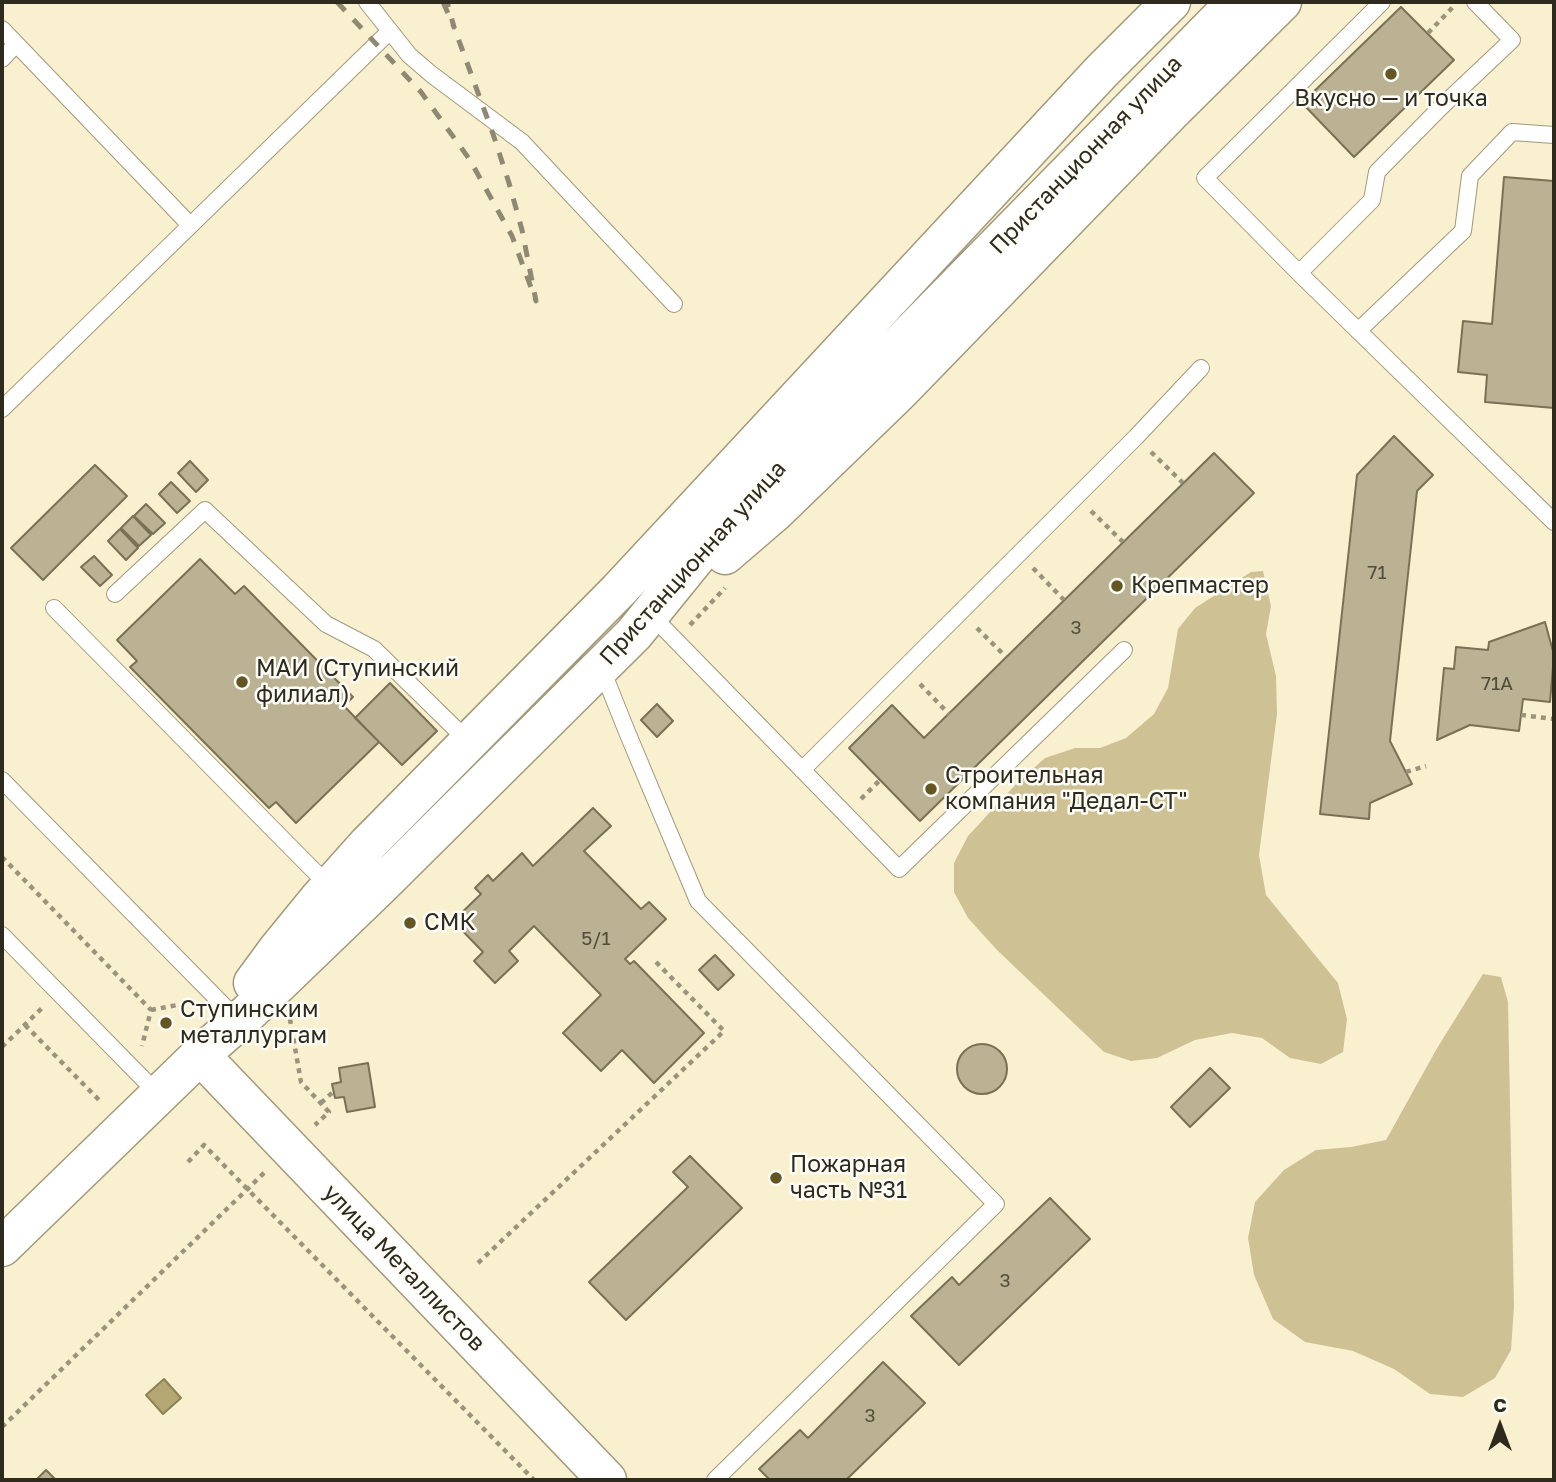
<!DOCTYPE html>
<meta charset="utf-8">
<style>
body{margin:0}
#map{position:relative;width:1556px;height:1482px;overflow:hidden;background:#f9f0cf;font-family:"Golos Text",sans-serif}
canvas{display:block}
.frame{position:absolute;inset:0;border:4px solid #2e2b1e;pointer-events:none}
.north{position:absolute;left:1465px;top:1391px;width:70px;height:70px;-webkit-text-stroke:5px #fffdf7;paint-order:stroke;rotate:0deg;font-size:19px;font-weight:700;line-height:28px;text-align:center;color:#2e2b1e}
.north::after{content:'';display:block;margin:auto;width:24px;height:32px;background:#2e2b1e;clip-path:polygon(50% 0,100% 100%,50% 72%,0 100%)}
</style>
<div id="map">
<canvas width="1556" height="1482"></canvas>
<div class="frame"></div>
<div class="north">С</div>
</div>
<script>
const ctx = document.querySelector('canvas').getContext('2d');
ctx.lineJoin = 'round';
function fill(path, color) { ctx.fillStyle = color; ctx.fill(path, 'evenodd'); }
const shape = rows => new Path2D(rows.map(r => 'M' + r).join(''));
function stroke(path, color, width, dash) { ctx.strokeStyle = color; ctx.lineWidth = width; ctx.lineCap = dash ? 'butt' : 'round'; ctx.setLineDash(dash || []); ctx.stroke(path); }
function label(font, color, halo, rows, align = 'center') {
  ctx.font = font + ' "Golos Text",sans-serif'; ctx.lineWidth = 5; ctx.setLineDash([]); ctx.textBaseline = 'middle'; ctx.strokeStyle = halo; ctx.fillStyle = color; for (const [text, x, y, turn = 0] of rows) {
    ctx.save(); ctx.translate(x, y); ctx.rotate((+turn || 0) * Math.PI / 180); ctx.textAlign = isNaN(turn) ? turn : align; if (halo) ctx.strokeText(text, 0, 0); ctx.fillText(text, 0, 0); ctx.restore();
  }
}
fill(shape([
 [1263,571,1271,606,1266,634,1276,676,1277,714,1259,855,1266,895,1338,983,1347,1019,1343,1052,1321,1064,1290,1058,1262,1038,1232,1033,1195,1040,1157,1058,1131,1061,1104,1052,997,950,968,918,954,892,954,863,968,836,1017,783,1045,758,1075,748,1100,748,1126,738,1154,714,1168,688,1178,629,1195,608,1251,572],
 [1483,974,1501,977,1508,1002,1514,1307,1511,1350,1495,1378,1463,1397,1430,1394,1394,1369,1353,1351,1305,1342,1273,1319,1254,1275,1248,1238,1255,1202,1284,1170,1316,1150,1351,1147,1386,1140,1436,1050]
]), '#cec294');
const water = shape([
 [164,1379,181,1398,163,1414,146,1395,164,1379]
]);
fill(water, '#b5a771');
stroke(water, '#8c8258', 2);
const building = shape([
 [1401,7,1454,60,1354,157,1302,103,1401,7],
 [1504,177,1554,181,1554,408,1485,402,1487,375,1458,372,1463,321,1492,324,1504,177],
 [1394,436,1433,475,1417,491,1390,741,1412,784,1370,803,1369,819,1320,814,1357,475,1394,436],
 [1214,453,1254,493,920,821,849,748,892,705,924,738,1214,453],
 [190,461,208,480,196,492,178,473,190,461],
 [95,465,127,496,43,580,11,548,95,465],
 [171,482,190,501,177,513,159,494,171,482],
 [146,504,165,523,153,534,134,516,146,504],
 [133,516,151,535,139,546,121,528,133,516],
 [120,529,138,548,126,560,108,541,120,529],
 [94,556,112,575,100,586,81,567,94,556],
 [200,559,235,594,244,586,353,697,344,706,379,742,296,823,276,802,269,808,130,667,137,661,117,640,200,559],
 [1545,622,1554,655,1550,702,1523,699,1519,731,1470,725,1437,740,1444,668,1454,669,1456,647,1488,650,1489,642,1545,622],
 [390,683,437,731,402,765,355,718,390,683],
 [657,704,673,721,657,737,641,720,657,704],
 [593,808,611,826,584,851,641,909,649,902,666,919,625,959,630,964,634,961,704,1033,654,1083,622,1050,601,1071,563,1033,601,995,534,926,509,951,518,961,495,983,474,961,483,952,453,921,481,894,475,888,488,875,493,881,522,853,533,866,593,808],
 [715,955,734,975,718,990,699,970,715,955],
 '957 1069a25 25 0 1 1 50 0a25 25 0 1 1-50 0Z',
 [368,1063,375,1107,347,1112,344,1097,335,1098,332,1084,341,1082,339,1068,368,1063],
 [1210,1068,1230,1088,1190,1127,1171,1107,1210,1068],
 [690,1156,742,1208,626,1320,589,1282,688,1187,673,1172,690,1156],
 [1050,1198,1090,1239,959,1365,911,1316,952,1277,959,1285,1050,1198],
 [883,1362,925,1403,846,1480,770,1480,759,1469,800,1430,808,1438,883,1362],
 [46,1470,56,1480,36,1480,46,1470]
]);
fill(building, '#bab292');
stroke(building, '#787153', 2);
const lane = shape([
 [367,2,409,55,431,74,522,142,674,304],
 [1382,2,1205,178,1299,273,1554,522],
 [2,29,190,225],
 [2,59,16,44],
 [1299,273,1372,200,1377,172,1440,108,1512,40,1475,2],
 [1358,331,1463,231,1470,176,1512,132,1554,135],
 [2,409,390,31],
 [115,594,205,510,326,624,374,649,469,742],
 [54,608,330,887],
 [653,617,899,869,1124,650],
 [601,667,627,732,698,901,996,1204,715,1480],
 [802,770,1136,437,1201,368],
 [2,780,231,1013],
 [2,935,159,1095]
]);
const secondary = shape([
 [725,555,775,512,900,391,1171,112,1282,2],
 [253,983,278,949,318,900,368,844,619,590,1101,72,1171,2],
 [200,1055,607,1480],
 [2,1247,200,1055,248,1013,381,885,634,634,724,523,1236,2]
]);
stroke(lane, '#a1997a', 18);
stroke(secondary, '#a1997a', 41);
stroke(shape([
 [1428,33,1454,6],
 [1151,452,1183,483],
 [1091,511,1123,542],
 [1033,568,1064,600],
 [690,625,725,588],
 [977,628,1006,657],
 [920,684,949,714],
 [1521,715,1554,719],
 [1406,772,1426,766],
 [861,799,880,780],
 [2,857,151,1010,142,1046],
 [151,1010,188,1003],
 [290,1019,301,1082,329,1112,315,1125],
 [25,1025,100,1101],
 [2,1047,44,1006],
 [321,1103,334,1091],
 [188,1162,204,1145,534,1480],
 [478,1263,724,1031,654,960],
 [2,1427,265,1172]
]), '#9b947d', 4.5, [5, 5]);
stroke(lane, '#fff', 16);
stroke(secondary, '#fff', 38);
stroke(shape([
 [337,2,421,92,470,160,512,236,536,301,522,230,509,183,493,134,454,27],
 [443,2,454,27,447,2]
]), '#8f8973', 5, [12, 12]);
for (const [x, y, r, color] of [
 [1391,74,7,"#635623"],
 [1117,586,7,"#635623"],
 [242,682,7,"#635623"],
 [931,789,7,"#635623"],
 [410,923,7,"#635623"],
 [166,1023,7,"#635623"],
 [776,1178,7,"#635623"]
]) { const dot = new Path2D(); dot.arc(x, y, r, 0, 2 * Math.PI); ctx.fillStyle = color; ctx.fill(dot); stroke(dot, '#fffdf7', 2.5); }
label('19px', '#514d3b', null, [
 ["71",1377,573],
 ["3",1076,628],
 ["71А",1497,684],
 ["5/1",596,939],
 ["3",1005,1281],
 ["3",870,1416]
]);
label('23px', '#2e2b1e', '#fffdf7', [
 ["Вкусно — и точка",1391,99,"center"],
 ["Крепмастер",1131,586],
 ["МАИ (Ступинский",256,669],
 ["филиал)",256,695],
 ["Строительная",945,776],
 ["компания \"Дедал-СТ\"",945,802],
 ["СМК",424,923],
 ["Ступинским",180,1010],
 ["металлургам",180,1036],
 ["Пожарная",790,1165],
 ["часть №31",790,1191]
], 'left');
label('23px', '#2e2b1e', '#fffdf7', [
 ["Пристанционная улица",1086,155,-46],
 ["Пристанционная улица",693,563,-48],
 ["улица Металлистов",404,1268,46]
]);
</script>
